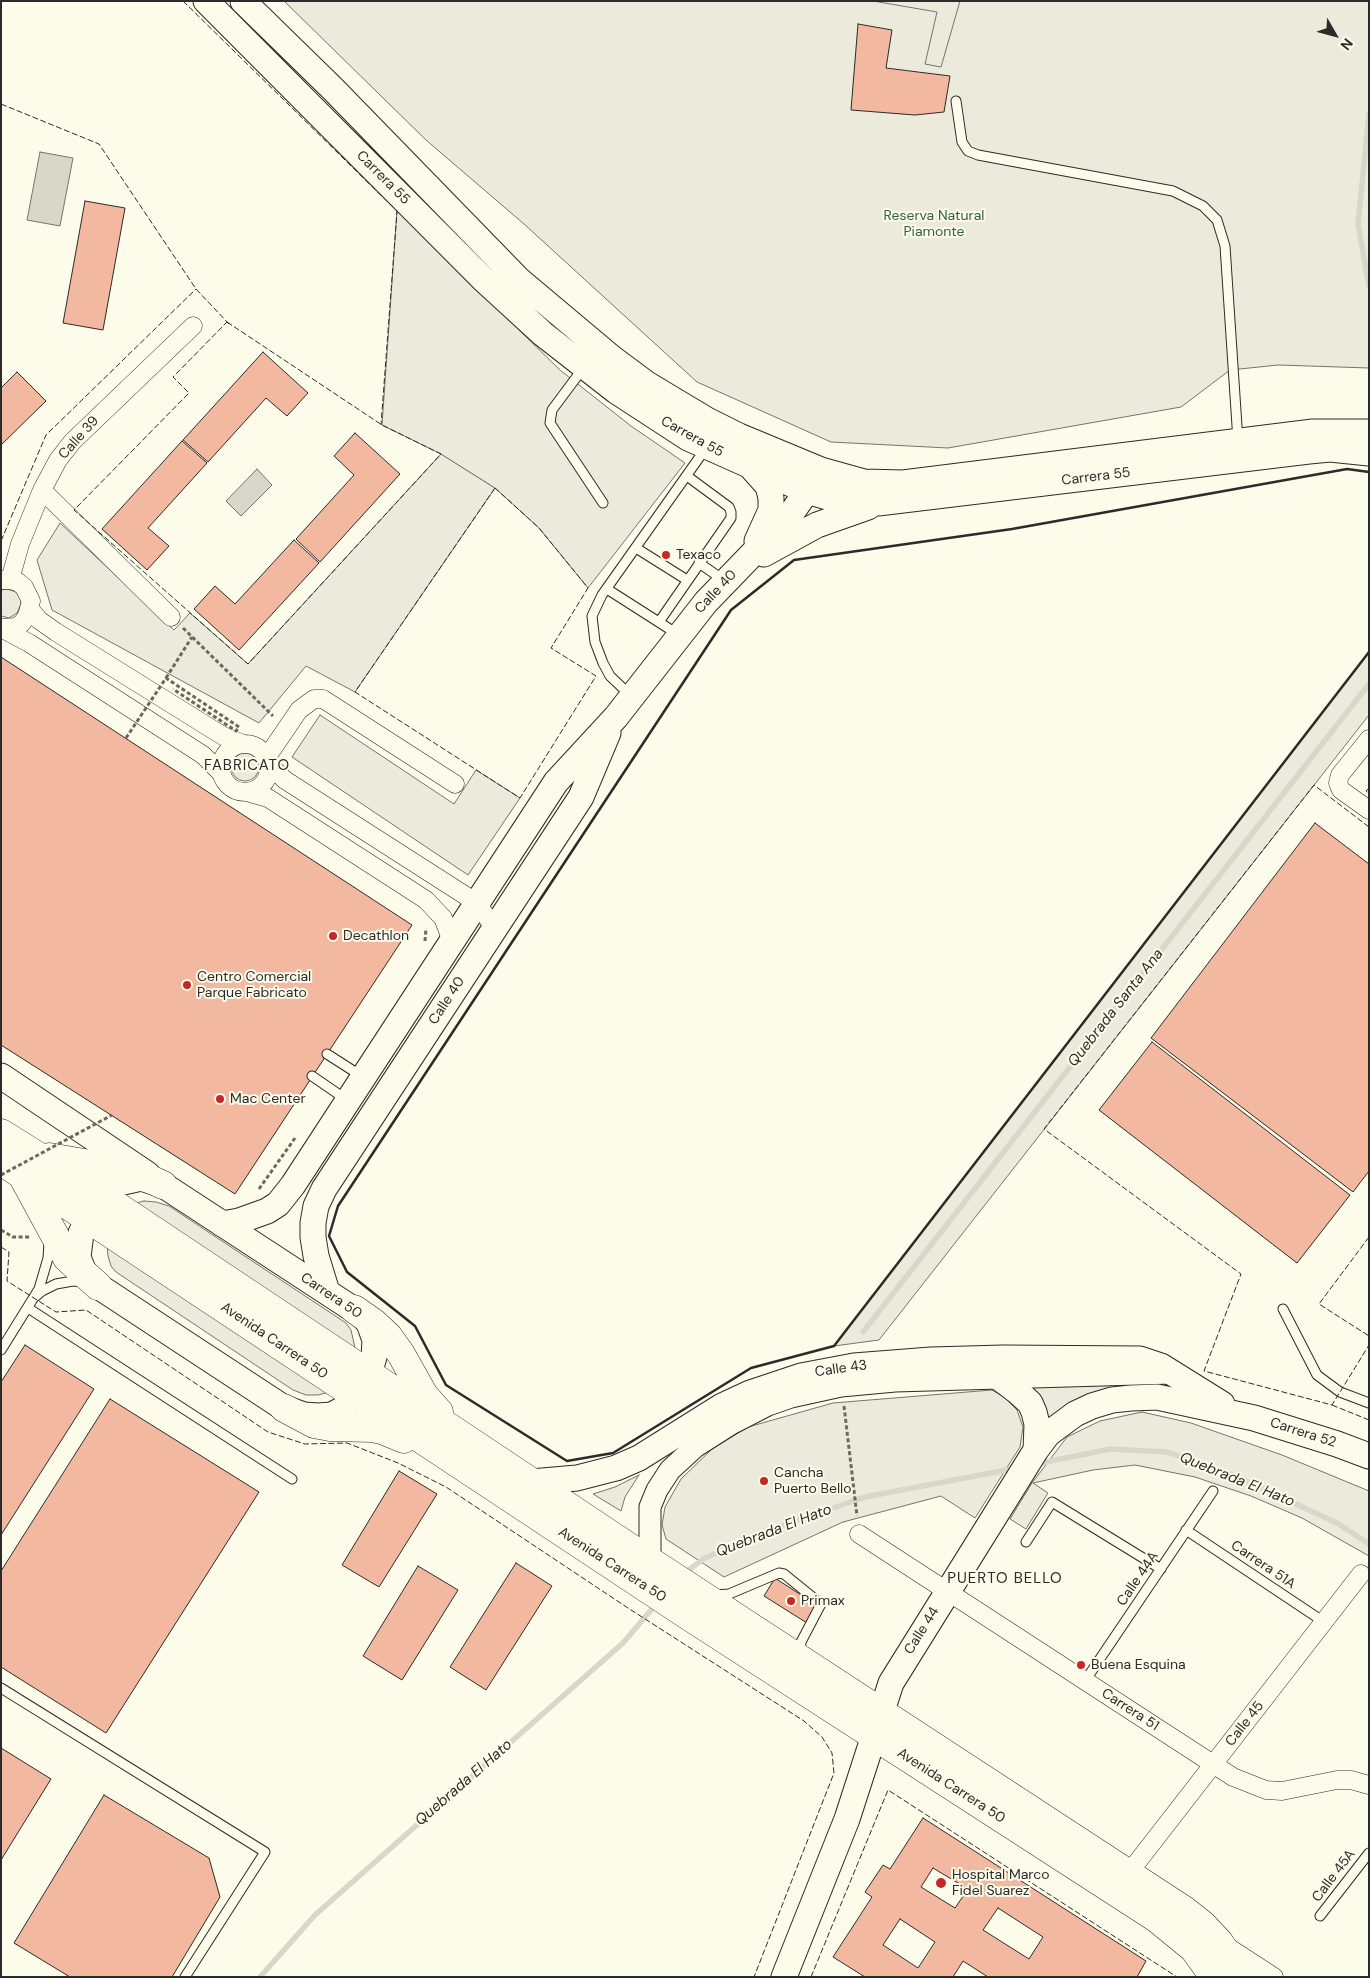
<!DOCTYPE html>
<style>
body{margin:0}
#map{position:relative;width:1370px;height:1978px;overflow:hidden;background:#fdfbea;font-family:"DM Sans",sans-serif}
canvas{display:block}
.frame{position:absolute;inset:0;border:2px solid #2b2b2b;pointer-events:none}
.north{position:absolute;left:1310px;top:10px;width:50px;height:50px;-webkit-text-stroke:4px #fdfbea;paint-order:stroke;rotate:128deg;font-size:14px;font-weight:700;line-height:20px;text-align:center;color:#2b2b2b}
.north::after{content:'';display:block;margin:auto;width:18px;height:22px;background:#2b2b2b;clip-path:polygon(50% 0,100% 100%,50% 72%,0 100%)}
</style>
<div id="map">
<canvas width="1370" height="1978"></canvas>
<div class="frame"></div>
<div class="north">N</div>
</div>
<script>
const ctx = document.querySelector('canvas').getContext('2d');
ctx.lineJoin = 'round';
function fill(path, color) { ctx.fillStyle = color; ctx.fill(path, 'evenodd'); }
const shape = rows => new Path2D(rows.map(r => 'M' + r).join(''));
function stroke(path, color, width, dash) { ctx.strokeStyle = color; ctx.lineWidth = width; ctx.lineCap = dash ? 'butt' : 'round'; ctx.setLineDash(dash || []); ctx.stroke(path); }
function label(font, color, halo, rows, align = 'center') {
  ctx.font = font + ' "DM Sans",sans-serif'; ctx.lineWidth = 4; ctx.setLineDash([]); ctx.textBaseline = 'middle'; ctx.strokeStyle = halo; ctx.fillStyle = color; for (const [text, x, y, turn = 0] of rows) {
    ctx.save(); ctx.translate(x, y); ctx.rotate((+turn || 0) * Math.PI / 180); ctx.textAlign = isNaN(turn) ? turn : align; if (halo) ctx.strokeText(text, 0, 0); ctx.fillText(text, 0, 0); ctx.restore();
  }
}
const green = shape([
 [284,1,1369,1,1369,368,1278,365,1230,370,1181,407,948,448,831,442,697,382,524,224,426,140,284,1],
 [441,454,495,488,355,692,306,666,259,723,52,610,37,560,60,523,174,630,190,613,248,664,441,454],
 [7,589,16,592,21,599,21,604,17,613,9,618,1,616,1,590,7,589],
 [1369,652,1369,715,879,1340,834,1346,1369,652],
 [320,715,454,804,476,770,520,798,468,875,292,757,320,715],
 '231 767a14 14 0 1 1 28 0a14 14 0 1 1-28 0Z',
 [144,1201,156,1202,169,1206,346,1323,351,1330,356,1352,132,1204,144,1201],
 [107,1244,329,1392,318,1395,306,1395,293,1390,116,1272,111,1266,108,1256,107,1244],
 [1103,1383,1155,1384,1182,1391,1041,1432,1031,1386,1103,1383],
 [992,1390,1004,1397,1017,1410,1023,1427,1020,1447,975,1518,941,1496,843,1522,724,1577,666,1539,662,1525,665,1507,681,1479,712,1449,748,1427,833,1403,992,1390],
 [1142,1412,1191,1423,1282,1455,1369,1491,1369,1556,1302,1518,1251,1496,1195,1477,1135,1465,1093,1470,1033,1483,1048,1493,1026,1529,1010,1519,1032,1483,1067,1437,1100,1421,1142,1412],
 [639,1475,625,1497,621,1511,593,1494,615,1487,639,1475]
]);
fill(green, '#ecebdb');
stroke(green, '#74746e', 1);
const parking = shape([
 [873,1,960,1,941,67,925,64,937,12,873,1],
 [397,211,560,370,631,426,685,463,588,588,539,528,495,488,441,454,382,425,397,211]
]);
fill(parking, '#eceadb');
stroke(parking, '#74746e', 1);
const water = shape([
 [40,152,73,158,60,226,27,220,40,152],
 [257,469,272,485,241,516,226,501,257,469]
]);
fill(water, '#d8d7c9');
stroke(water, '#74746e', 1);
stroke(shape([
 [1369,114,1358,224,1369,286],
 [863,1332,1369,684],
 [1036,1464,1110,1449,1167,1452,1233,1475,1337,1523,1369,1544],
 [683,1574,705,1558,767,1531,865,1497,1017,1468],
 [260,1977,315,1915,623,1643,657,1603]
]), '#d8d7c9', 5.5);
const building = shape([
 [858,24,892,30,886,68,950,76,944,112,915,115,851,110,858,24],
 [85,201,125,208,103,330,63,323,85,201],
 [263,352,308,393,287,416,266,398,208,462,183,440,263,352],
 [17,372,46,401,1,445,1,388,17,372],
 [355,433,400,474,320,562,296,539,354,475,334,456,355,433],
 [182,441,207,463,148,528,169,546,147,570,102,529,182,441],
 [294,540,319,563,239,650,194,609,215,586,235,604,294,540],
 [1,657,412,925,235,1194,1,1045,1,657],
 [1315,823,1369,864,1369,1171,1353,1192,1151,1038,1315,823],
 [1152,1042,1350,1195,1297,1263,1099,1110,1152,1042],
 [25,1345,94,1389,1,1535,1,1382,25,1345],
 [110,1399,259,1492,106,1733,1,1667,1,1571,110,1399],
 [399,1471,437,1494,379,1587,342,1565,399,1471],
 [516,1563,552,1586,486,1690,450,1667,516,1563],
 [418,1566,458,1590,402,1680,363,1656,418,1566],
 [775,1578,818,1606,807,1623,764,1596,775,1578],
 [1,1748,51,1779,1,1860,1,1748],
 [104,1795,209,1858,220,1897,172,1977,70,1977,14,1943,104,1795],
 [923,1818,1146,1961,1137,1977,988,1977,963,1961,953,1977,865,1977,833,1957,872,1897,865,1892,883,1865,890,1869,923,1818],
 [933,1868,968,1889,955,1908,921,1887,933,1868],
 [998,1908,1043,1937,1029,1959,983,1930,998,1908],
 [900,1919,935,1942,918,1968,883,1945,900,1919]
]);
fill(building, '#f2b8a0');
stroke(building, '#2b2b2b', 1);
const service = shape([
 [956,101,962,142,968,151,978,155,1173,191,1203,206,1217,220,1225,246,1238,441],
 [584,367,552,410,550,423,603,503],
 [636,548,687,580],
 [699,563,725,581],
 [607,589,679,635],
 [659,622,731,518,731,512,729,507,687,476],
 [630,695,610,676,603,663,595,642,592,616,602,595,706,448],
 [327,1054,363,1077],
 [312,1076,347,1100],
 [36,1296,42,1291,56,1284,73,1281,84,1282],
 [28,1308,292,1479],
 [1283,1309,1317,1375,1340,1392,1369,1403],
 [1,1350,39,1289,48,1258,49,1243],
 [1186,1530,1324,1622],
 [1026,1542,1052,1502,1161,1569],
 [714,1595,729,1594,779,1573,784,1574,821,1604,801,1642,800,1654],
 [1085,1681,1213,1491],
 [1,1688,265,1852,185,1977],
 [1320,1916,1369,1853]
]);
const minor = shape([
 [42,490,171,617],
 [1,580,10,580,18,582,24,587,31,601,27,616,22,623,16,627,1,628],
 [10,580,20,544,42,490,58,460,72,442,193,326],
 [30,609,39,620,56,632,223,736,241,743],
 [1,628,29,643,203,755,222,774],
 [1369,739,1340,775,1338,783,1341,790,1369,810],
 '221 768a24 24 0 1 1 48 0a24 24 0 1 1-48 0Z',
 [267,757,299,710,314,699,323,699,455,784],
 [269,765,285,780,477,903,495,929],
 [247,792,268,798,426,900,443,918,452,941],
 [859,1534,1233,1777,1266,1790,1282,1791,1337,1780,1351,1780,1369,1785],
 [1128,1874,1361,1574],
 [1228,1947,1274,1977]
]);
const tertiary = shape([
 [650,1561,650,1507,657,1490,670,1470,695,1447,731,1424,768,1405,791,1397,841,1386,895,1381,1172,1373]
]);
const secondary = shape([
 [206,1,483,279,543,334,616,391,688,438,807,491,834,499,878,503,1309,451,1330,449,1369,453],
 [243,1,333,89,518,279,612,358,647,384,707,420,739,436,821,470,864,482,903,483,1313,432,1369,432],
 [752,468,768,486,771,498,771,510,757,541],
 [764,554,817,525,868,507],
 [1,1076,147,1174],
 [141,1178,163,1185,362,1315,369,1323,375,1340,374,1357,369,1374,356,1395,345,1408,332,1415,318,1416,304,1415,284,1408,98,1286,89,1278,83,1270,78,1257,81,1233,89,1218,108,1190,119,1183,141,1178],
 [222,1224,239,1221,267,1211,278,1204,293,1185,556,782,616,717,706,602,791,514,815,479],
 [327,1292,316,1256,313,1237,313,1223,316,1206,324,1189,581,797,608,733],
 [998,1377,1018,1392,1030,1403,1034,1412,1037,1424,1036,1450],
 [531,1482,577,1478,616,1468,639,1458,722,1406,750,1393,801,1376,854,1366,931,1360,1003,1358,1140,1359,1161,1366,1222,1404],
 [784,1977,847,1819,891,1683,1036,1450,1048,1434,1075,1414,1092,1406,1112,1400,1131,1398,1157,1397,1254,1418,1337,1444,1369,1456]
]);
const primary = shape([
 [1,1133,102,1196,650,1561,1184,1910,1203,1925,1219,1942,1242,1977],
 [49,1157,125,1170,139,1174,163,1185],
 [1,1161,690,1617,1156,1918,1194,1949,1214,1977],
 [23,1177,67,1258,98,1286],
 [354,1309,374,1323,388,1336,401,1354,424,1395,439,1412],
 [284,1408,314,1424,330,1427,372,1428,382,1430,404,1439]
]);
stroke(service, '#2b2b2b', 11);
stroke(minor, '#2b2b2b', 19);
stroke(tertiary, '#2b2b2b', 23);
stroke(secondary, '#2b2b2b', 27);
stroke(primary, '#2b2b2b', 29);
stroke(shape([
 [183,628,273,716],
 [166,678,192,637],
 [425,941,426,928],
 [259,1189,295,1138],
 [1,1230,13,1237,31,1237],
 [844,1406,857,1516]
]), '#6a6964', 3, [4, 2.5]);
stroke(service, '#fdfbea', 9);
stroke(minor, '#fdfbea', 18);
stroke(tertiary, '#fdfbea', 21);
stroke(secondary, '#fdfbea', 25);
stroke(primary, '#fdfbea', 28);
stroke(shape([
 [126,738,166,678,239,727,236,731,173,689],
 [1,1175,112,1115]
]), '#6a6964', 3, [4, 2.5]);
stroke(shape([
 [183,1,397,211,381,425],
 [1,104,99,144,196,289,229,324],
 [227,322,382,425,441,454,248,664,74,510,189,393,173,377,227,322],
 [495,488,539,528,588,588,551,648,596,676,520,798,355,692,495,488],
 [1,541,46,435,196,289],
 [1369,788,1366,791,1369,793],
 [1369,827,1314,785,1044,1129,1241,1274,1204,1371,1332,1405,1369,1345],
 [1369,1237,1319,1304,1369,1336],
 [1,1247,9,1252,7,1281,56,1312,86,1310,268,1432,305,1444,347,1443,398,1463,446,1487,628,1608,804,1721,822,1737,832,1753,834,1773,754,1977],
 [1332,1405,1369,1420],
 [811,1977,888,1790,1177,1977]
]), '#2b2b2b', 1, [6, 2.5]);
stroke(shape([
 [1369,472,1347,469,1012,529,794,560,731,610,338,1206,329,1236,347,1272,415,1326,446,1385,567,1461,613,1453,751,1368,834,1346,1369,652]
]), '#2b2b2b', 2.5);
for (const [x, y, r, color] of [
 [666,555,5,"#c62828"],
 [333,936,5,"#c62828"],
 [187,985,5,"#c62828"],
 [220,1099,5,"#c62828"],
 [764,1481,5,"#c62828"],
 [791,1601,5,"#c62828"],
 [1081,1665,5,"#c62828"],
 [941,1883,6,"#c62828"]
]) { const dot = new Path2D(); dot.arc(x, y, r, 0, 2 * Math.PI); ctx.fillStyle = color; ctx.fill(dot); stroke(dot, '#fdfbea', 2); }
label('14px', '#2b2b2b', '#fdfbea', [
 ["Carrera 55",383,178,45],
 ["Carrera 55",692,437,29],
 ["Calle 39",79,438,-48],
 ["Carrera 55",1096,477,-7],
 ["Calle 40",716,592,-47],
 ["Calle 40",447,1001,-57],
 ["Carrera 50",331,1296,34],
 ["Avenida Carrera 50",274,1341,34],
 ["Calle 43",841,1369,-8],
 ["Carrera 52",1303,1433,18],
 ["Avenida Carrera 50",612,1565,33],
 ["Carrera 51A",1263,1565,34],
 ["Calle 44A",1138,1579,-56],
 ["Calle 44",922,1631,-58],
 ["Carrera 51",1130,1710,33],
 ["Calle 45",1245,1724,-52],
 ["Avenida Carrera 50",951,1786,33],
 ["Calle 45A",1334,1876,-53]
]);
label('14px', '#34623c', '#fdfbea', [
 ["Reserva Natural",934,216],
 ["Piamonte",934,232]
]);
label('14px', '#2b2b2b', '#fdfbea', [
 ["Texaco",676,555],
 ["Decathlon",343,936],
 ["Centro Comercial",197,977],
 ["Parque Fabricato",197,993],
 ["Mac Center",230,1099],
 ["Cancha",774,1473],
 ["Puerto Bello",774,1489],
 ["Primax",801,1601],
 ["Buena Esquina",1091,1665],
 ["Hospital Marco",952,1875],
 ["Fidel Suarez",952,1891]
], 'left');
ctx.letterSpacing = '1px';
label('15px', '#2b2b2b', '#fdfbea', [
 ["FABRICATO",247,766],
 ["PUERTO BELLO",1005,1579]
]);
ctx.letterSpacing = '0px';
label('italic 15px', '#2b2b2b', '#fdfbea', [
 ["Quebrada Santa Ana",1116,1008,-52],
 ["Quebrada El Hato",1237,1480,22],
 ["Quebrada El Hato",774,1531,-21],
 ["Quebrada El Hato",464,1783,-41]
]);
</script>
